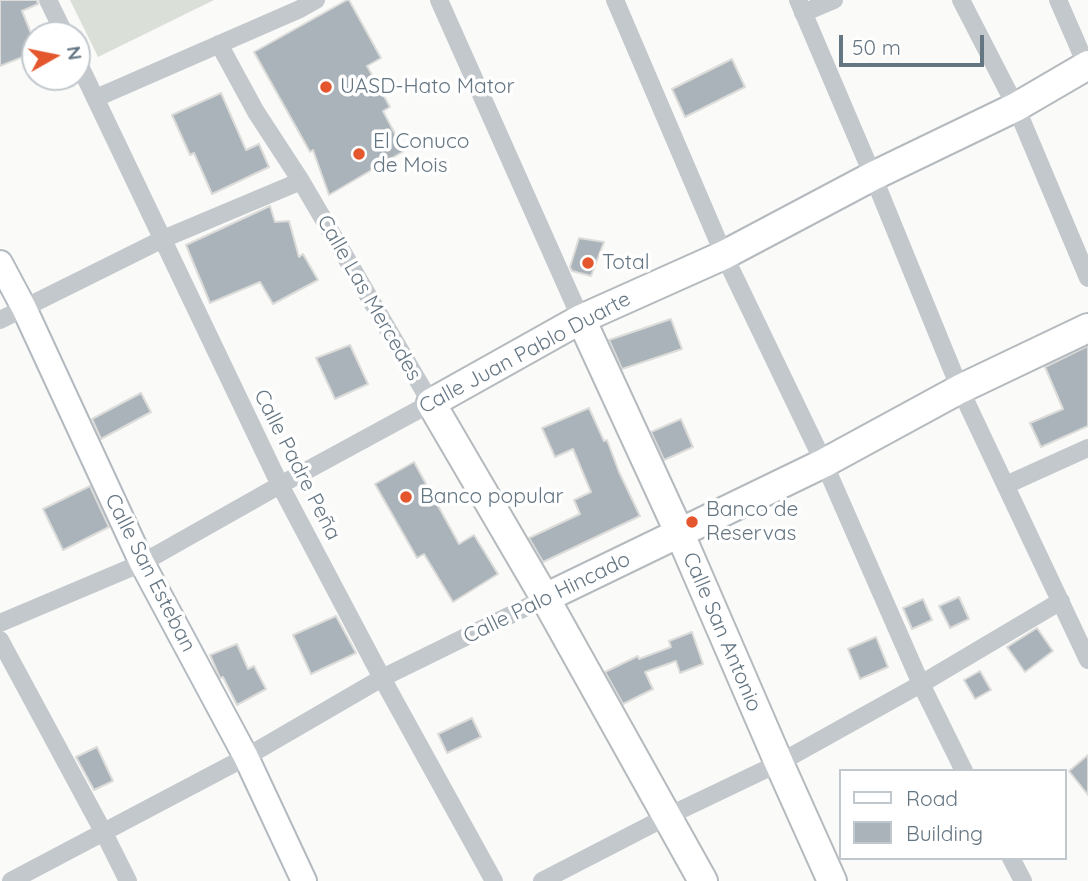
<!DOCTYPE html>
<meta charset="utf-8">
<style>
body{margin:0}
#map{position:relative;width:1088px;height:881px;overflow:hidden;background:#fafaf8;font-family:Quicksand,sans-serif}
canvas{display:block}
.legend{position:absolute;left:839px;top:769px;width:228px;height:91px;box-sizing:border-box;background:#fff;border:2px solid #c1c8cd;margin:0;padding:9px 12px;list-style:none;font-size:21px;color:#657683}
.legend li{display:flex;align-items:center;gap:14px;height:35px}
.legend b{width:35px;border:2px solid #c1c8cd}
.north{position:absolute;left:21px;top:21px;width:70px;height:70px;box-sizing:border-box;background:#fff;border:2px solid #c1c8cd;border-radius:50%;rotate:81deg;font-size:19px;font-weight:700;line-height:28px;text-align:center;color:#657683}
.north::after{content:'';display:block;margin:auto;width:24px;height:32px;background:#e4572e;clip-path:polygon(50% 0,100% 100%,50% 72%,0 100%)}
.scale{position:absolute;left:839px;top:35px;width:145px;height:32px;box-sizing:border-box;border:4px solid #657683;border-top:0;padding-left:9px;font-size:21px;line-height:24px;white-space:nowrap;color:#657683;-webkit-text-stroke:5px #fff;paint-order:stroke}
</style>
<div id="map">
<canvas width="1088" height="881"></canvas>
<ul class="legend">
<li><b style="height:9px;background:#fff"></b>Road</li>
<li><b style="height:19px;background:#aab3b9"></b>Building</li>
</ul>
<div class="north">N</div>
<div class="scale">50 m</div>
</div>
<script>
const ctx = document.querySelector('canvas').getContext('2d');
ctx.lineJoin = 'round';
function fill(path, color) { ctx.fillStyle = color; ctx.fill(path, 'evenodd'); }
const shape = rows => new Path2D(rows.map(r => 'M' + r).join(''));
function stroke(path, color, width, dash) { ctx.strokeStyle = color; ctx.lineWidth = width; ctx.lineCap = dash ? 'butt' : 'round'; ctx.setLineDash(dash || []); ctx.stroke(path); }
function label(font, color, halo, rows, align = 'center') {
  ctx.font = font + ' Quicksand,sans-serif'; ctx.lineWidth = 7; ctx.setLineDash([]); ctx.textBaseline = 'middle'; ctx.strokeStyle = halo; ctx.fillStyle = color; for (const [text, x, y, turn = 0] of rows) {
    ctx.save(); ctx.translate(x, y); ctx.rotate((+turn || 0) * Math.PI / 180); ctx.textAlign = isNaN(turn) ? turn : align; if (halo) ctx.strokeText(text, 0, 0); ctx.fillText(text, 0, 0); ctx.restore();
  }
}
fill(shape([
 [70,0,214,0,98,57]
]), '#dadfd7');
const building = shape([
 [0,0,37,0,38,4,22,11,35,43,35,52,0,66,0,0],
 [347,0,349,0,381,58,367,66,390,107,383,111,404,151,329,195,313,150,310,152,254,52,347,0],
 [732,59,745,87,685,117,672,89,732,59],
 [221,93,246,150,259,144,269,167,212,194,194,153,190,155,172,115,221,93],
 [270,206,275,222,289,221,299,257,303,254,318,280,273,304,260,282,210,303,186,245,270,206],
 [579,238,604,242,591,276,572,271,570,267,579,238],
 [671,319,682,349,622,369,609,340,671,319],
 [350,345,368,384,335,399,316,358,350,345],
 [1088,346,1088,426,1041,447,1030,423,1063,409,1045,367,1088,346],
 [141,393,151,412,101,439,92,419,141,393],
 [589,408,604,441,607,440,619,472,640,516,543,562,529,538,580,514,574,500,591,492,573,449,555,457,542,428,589,408],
 [681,419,693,447,664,460,651,432,681,419],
 [414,462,459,544,474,535,498,574,453,602,424,554,417,558,375,484,414,462],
 [90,486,109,527,63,550,43,509,90,486],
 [959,597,969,619,950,628,939,606,959,597],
 [923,599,932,620,912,629,903,608,923,599],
 [336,616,356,653,311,674,293,635,336,616],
 [1037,628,1053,651,1025,672,1007,647,1037,628],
 [692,632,703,664,680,673,676,661,645,672,653,689,623,704,605,672,638,656,639,659,671,647,669,641,692,632],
 [876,637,888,667,860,679,848,649,876,637],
 [237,644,248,669,254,666,266,689,237,705,223,677,220,678,210,655,237,644],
 [980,671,991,690,975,699,964,680,980,671],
 [472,718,481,737,447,753,438,734,472,718],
 [97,747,113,781,94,790,76,757,97,747],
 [1088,755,1088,795,1069,771,1088,755]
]);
fill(building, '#aab3b9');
stroke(building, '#dcdcda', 2);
const secondary = shape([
 [0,263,24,308,142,563,246,757,304,881]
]);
const primary = shape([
 [581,319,680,534,779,763,832,881],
 [545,598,824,463,960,389,1088,328],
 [703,881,545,598,431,403,581,319,724,255,873,176,1016,107,1088,65]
]);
stroke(secondary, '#b3babf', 28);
stroke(primary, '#b5babe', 32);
stroke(shape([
 [48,0,65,35],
 [439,0,581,319],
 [615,0,724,255,824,463,921,684,964,771],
 [798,0,873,176,960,389,1088,660],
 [961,0,1016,107,1088,278],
 [1058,0,1088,69],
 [803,13,834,0],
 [77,60,280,485,382,678,494,881],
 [96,98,300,9,316,0],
 [0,320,163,239,301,181],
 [1006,485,1088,448],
 [0,623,142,563,280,485,431,403,301,181,256,112,219,44],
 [0,640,104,833,128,881],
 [1011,858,1023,881],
 [11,881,246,757,382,678,545,598],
 [542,881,666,817,779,763,921,684,1061,601]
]), '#c3c8cc', 18);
stroke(secondary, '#fff', 24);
stroke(primary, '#fff', 28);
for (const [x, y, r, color] of [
 [326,87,7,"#e4572e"],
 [359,154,7,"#e4572e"],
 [588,263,7,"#e4572e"],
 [406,497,7,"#e4572e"],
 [692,522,7,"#e4572e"]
]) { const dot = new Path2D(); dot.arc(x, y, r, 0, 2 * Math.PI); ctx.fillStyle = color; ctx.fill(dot); stroke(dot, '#fff', 2.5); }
label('21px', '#657683', '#fff', [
 ["UASD-Hato Mator",340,87],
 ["El Conuco",373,142],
 ["de Mois",373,166],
 ["Total",602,263],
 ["Banco popular",420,497],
 ["Banco de",706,510],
 ["Reservas",706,534]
], 'left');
label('21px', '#657683', '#fff', [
 ["Calle Las Mercedes",369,298,60],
 ["Calle Juan Pablo Duarte",525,353,-28],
 ["Calle Padre Peña",297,465,63],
 ["Calle San Esteban",150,573,63],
 ["Calle Palo Hincado",547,598,-26],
 ["Calle San Antonio",722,632,67]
]);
</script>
